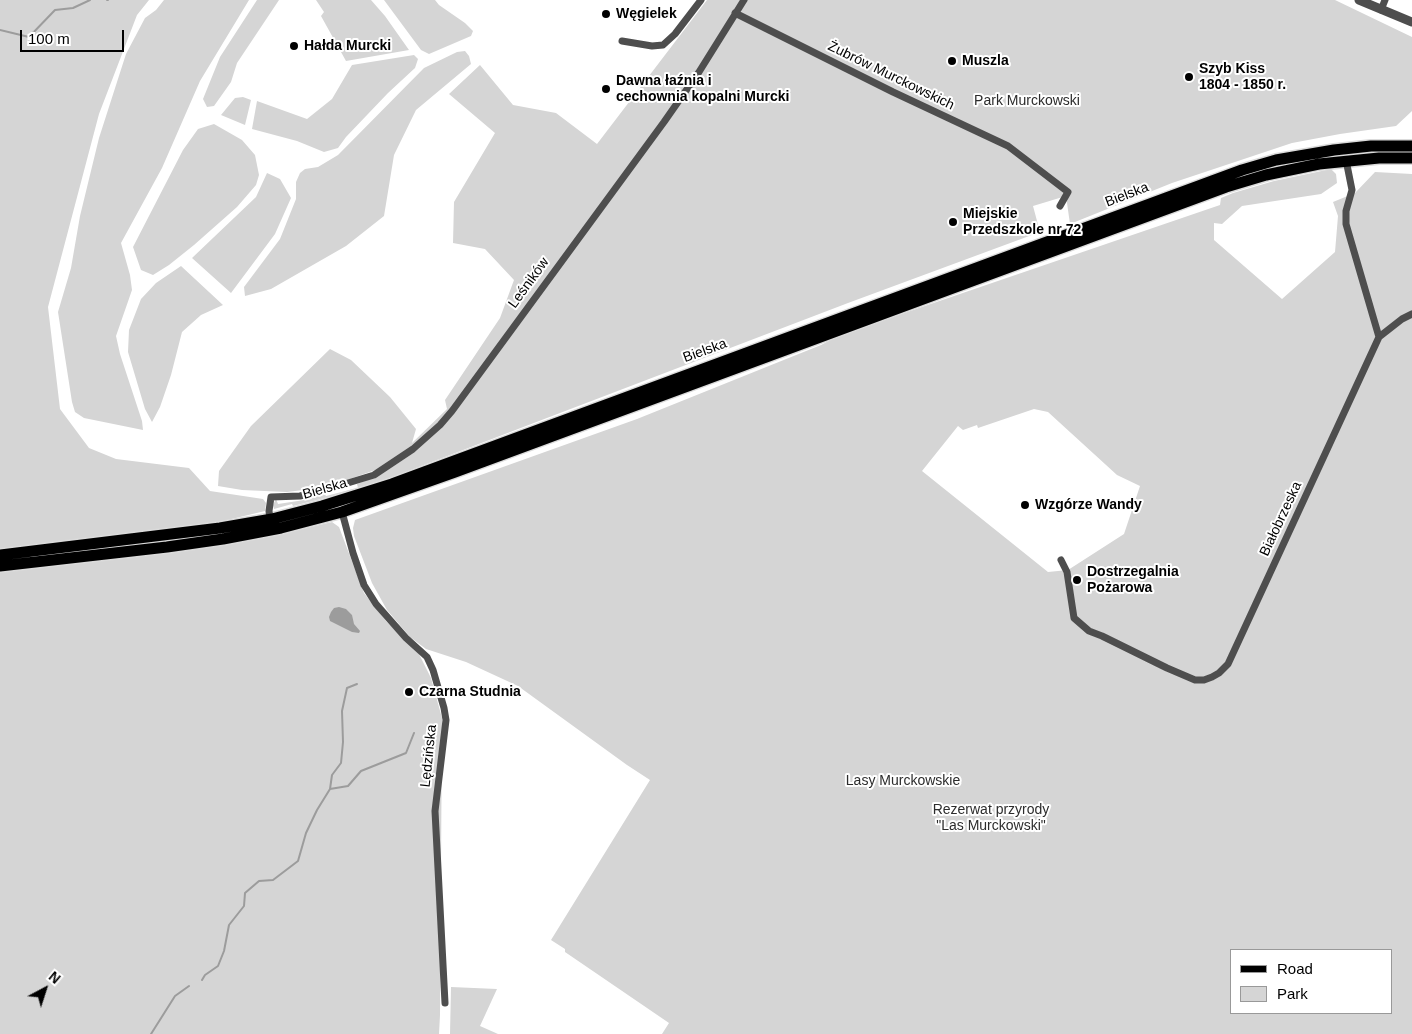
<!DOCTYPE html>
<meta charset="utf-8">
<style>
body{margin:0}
#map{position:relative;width:1412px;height:1034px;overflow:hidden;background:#fff;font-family:Arial,sans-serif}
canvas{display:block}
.legend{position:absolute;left:1230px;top:949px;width:162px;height:65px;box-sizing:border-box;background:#fff;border:1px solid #999;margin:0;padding:6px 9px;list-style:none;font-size:15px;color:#000}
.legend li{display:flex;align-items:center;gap:10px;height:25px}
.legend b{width:25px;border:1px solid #999}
.north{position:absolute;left:20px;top:964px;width:50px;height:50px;-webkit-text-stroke:4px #fff;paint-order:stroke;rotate:40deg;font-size:14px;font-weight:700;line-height:20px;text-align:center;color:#000}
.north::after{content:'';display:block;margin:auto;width:18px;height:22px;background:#000;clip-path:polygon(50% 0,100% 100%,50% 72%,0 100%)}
.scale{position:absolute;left:20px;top:30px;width:104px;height:22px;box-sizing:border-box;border:2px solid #000;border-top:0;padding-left:6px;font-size:15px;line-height:18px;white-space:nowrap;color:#000;-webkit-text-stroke:4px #fff;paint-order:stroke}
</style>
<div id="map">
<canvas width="1412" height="1034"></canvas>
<ul class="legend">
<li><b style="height:6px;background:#000"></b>Road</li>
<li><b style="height:14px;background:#d5d5d5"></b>Park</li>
</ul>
<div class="north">N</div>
<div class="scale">100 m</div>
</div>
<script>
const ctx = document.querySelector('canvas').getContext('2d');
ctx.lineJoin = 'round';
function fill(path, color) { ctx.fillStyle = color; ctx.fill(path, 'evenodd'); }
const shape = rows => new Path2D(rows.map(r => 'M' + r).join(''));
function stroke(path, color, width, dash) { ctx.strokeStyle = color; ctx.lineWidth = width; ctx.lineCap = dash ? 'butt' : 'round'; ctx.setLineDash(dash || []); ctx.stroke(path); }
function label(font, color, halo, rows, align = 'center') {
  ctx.font = font + ' Arial,sans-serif'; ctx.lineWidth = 4; ctx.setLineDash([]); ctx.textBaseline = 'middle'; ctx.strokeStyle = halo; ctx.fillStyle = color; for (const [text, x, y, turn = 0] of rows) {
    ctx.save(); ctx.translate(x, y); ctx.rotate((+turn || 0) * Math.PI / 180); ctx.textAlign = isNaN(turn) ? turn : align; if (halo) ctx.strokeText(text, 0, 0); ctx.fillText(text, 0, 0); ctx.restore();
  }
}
fill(shape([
 [0,0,149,0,137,15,99,114,48,307,60,409,89,448,116,459,189,468,210,491,263,499,266,503,265,511,219,522,0,549],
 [164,0,249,0,200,81,162,168,121,243,130,275,132,290,116,336,120,354,142,421,143,430,84,418,75,412,72,402,58,312,71,268,80,216,99,138,126,54,145,18,156,10],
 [257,0,279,0,237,63,231,82,214,106,207,107,203,99,220,57],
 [316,0,371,0,385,16,409,50,346,61,321,16,324,12],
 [384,0,435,0,439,5,465,23,473,31,471,36,429,54,421,50],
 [707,0,1335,0,1412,37,1412,111,1396,126,1340,134,1292,143,1172,183,1070,224,1066,196,1033,206,1040,232,848,303,382,481,358,488,357,484,370,479,381,468,327,487,287,492,242,490,218,486,219,471,251,426,330,349,351,360,390,397,416,429,412,443,447,409,445,400,500,318,514,280,485,249,453,243,454,202,495,133,449,94,480,65,513,105,556,113,597,144],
 [465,51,469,56,471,64,416,110,394,155,384,216,346,246,271,289,245,296,244,287,280,239,296,199,296,182,300,173,305,169,318,167,338,155,424,68,457,52],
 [414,55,418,59,415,68,388,93,346,137,338,148,324,152,297,141,252,129,257,101,307,119,332,99,352,65],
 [243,97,251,100,245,125,221,115,235,98],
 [214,124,242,140,255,155,259,175,256,185,237,207,194,245,169,265,153,275,141,270,133,247,183,150,198,129],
 [1331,169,1336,174,1337,183,1321,194,1242,206,1222,224,1214,223,1214,240,1282,299,1335,252,1338,216,1333,202,1355,193,1375,172,1412,174,1412,1034,662,1034,669,1023,565,952,565,949,551,940,650,780,627,765,518,686,466,662,426,649,410,637,387,610,372,583,354,536,353,528,355,520,637,419,821,345,840,335,1220,205,1221,198,1233,193,1274,181],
 [1034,409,1048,412,1117,475,1140,486,1124,534,1068,570,1048,572,922,471,958,426,963,430,977,425,978,428],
 [1231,950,1391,950,1391,1013,1231,1013],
 [267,173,280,179,291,198,275,234,231,293,192,258,256,197],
 [181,266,223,305,201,315,182,332,171,375,160,407,152,422,145,409,128,352,129,330,141,299,156,283],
 [353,489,353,491,293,506,292,504,274,509,273,505,276,499,278,504,311,499,311,496,324,493,326,496],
 [332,522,339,527,364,593,386,621,419,654,431,678,442,718,440,1015,439,1034,0,1034,0,572,216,546,281,534],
 [451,987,497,989,480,1026,498,1034,450,1034]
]), '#d5d5d5');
fill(shape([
 [339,607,346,609,352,615,354,624,360,631,359,633,352,632,330,621,329,617,331,612,334,608]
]), '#9c9c9c');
stroke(shape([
 [107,0,108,0],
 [0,30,29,37,55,10,73,8,90,0],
 [330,789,348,786,361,771,406,753,414,733],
 [202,980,205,975,218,966,224,951,229,925,244,906,245,893,259,881,273,880,298,861,306,833,317,810,330,789,332,775,341,763,343,742,342,711,347,688,357,684],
 [151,1034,175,996,189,986]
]), '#9c9c9c', 2);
const primary = shape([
 [0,555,220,528,272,519,322,506,392,484,1242,170,1276,160,1334,150,1371,146,1412,146],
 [0,566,167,547,223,539,281,528,342,512,455,472,1226,187,1266,175,1319,164,1379,158,1412,158]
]);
stroke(primary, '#dbdbdb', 14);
stroke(shape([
 [1381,10,1385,0],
 [735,13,893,92,1008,146,1068,192,1060,206],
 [622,41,652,46,663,45,675,34,701,0],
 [1379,337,1402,319,1412,314],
 [342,512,353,553,364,585,376,604,406,638,427,657,433,670,444,708,446,720,435,811,445,1003],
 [270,519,269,511,271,497,300,496,325,490,374,475,413,449,440,425,452,411,664,122,699,72,744,0],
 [1061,560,1067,572,1074,618,1089,631,1102,636,1167,668,1195,680,1204,680,1212,677,1219,673,1228,664,1379,337,1346,224,1346,211,1352,190,1346,160]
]), '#4e4e4e', 7);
stroke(shape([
 [1359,0,1412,22]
]), '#4e4e4e', 9);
stroke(primary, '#000', 11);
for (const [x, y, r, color] of [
 [606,14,5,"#000"],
 [294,46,5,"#000"],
 [952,61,5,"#000"],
 [1189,77,5,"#000"],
 [606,89,5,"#000"],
 [953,222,5,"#000"],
 [1025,505,5,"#000"],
 [1077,580,5,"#000"],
 [409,692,5,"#000"]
]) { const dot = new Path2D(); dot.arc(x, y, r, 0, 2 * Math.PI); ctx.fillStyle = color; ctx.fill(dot); stroke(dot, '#fff', 2); }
label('bold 14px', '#000', '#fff', [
 ["Węgielek",616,14],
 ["Hałda Murcki",304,46],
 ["Muszla",962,61],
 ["Szyb Kiss",1199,69],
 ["1804 - 1850 r.",1199,85],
 ["Dawna łaźnia i",616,81],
 ["cechownia kopalni Murcki",616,97],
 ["Miejskie",963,214],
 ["Przedszkole nr 72",963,230],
 ["Wzgórze Wandy",1035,505],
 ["Dostrzegalnia",1087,572],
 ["Pożarowa",1087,588],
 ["Czarna Studnia",419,692]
], 'left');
label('14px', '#000', '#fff', [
 ["Żubrów Murckowskich",891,76,26],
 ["Bielska",1127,195,-21],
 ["Leśników",529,283,-54],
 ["Bielska",705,351,-20],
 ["Bielska",325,489,-16],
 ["Białobrzeska",1281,519,-65],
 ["Lędzińska",429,756,-84]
]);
label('14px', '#2c2c2c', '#fff', [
 ["Park Murckowski",1027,101],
 ["Lasy Murckowskie",903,781],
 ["Rezerwat przyrody",991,810],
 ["\"Las Murckowski\"",991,826]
]);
</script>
